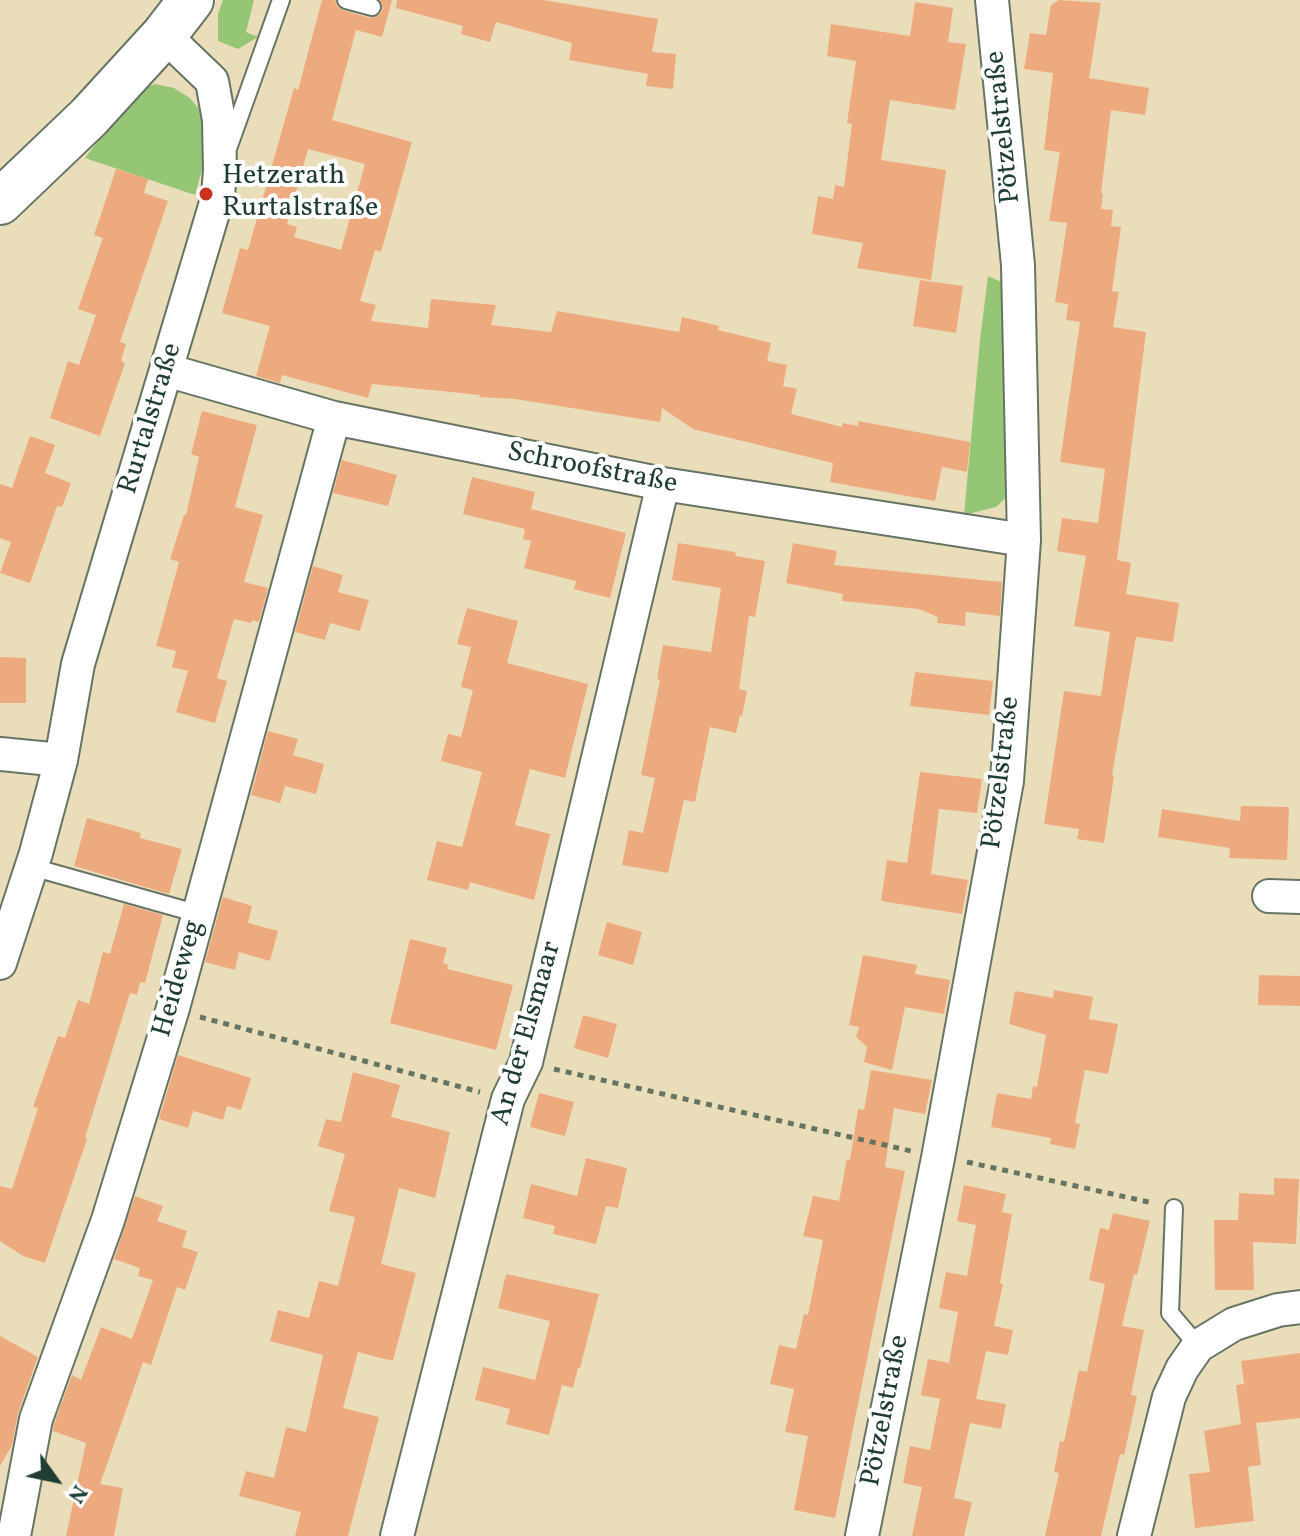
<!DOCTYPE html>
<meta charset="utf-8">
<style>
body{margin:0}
#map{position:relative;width:1300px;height:1536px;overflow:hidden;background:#eadeba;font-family:Vollkorn,serif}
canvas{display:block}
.north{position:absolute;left:16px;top:1440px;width:80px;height:80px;-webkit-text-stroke:6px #fff;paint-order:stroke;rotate:123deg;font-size:22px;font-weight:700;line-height:32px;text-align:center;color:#1f3d34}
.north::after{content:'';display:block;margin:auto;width:28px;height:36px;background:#1f3d34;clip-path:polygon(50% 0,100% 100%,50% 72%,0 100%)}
</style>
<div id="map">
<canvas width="1300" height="1536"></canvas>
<div class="north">N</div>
</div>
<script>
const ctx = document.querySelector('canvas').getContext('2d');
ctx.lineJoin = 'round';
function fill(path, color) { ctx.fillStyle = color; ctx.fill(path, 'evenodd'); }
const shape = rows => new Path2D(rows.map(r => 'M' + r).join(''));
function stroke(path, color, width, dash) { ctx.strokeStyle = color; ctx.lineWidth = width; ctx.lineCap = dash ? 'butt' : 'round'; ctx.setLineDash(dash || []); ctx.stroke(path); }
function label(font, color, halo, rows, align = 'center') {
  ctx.font = font + ' Vollkorn,serif'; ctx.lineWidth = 8; ctx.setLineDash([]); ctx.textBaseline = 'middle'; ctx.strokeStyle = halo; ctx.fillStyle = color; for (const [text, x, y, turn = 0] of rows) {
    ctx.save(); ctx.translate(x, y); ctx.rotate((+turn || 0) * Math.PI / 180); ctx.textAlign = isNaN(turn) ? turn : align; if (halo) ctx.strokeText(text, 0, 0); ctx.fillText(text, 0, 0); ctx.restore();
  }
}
fill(shape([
 [223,0,254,0,246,32,258,37,238,49,218,41,218,14],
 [155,84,174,88,190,98,202,113,207,151,195,195,85,158,135,93],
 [988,276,1010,286,1011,493,996,507,964,515,980,340]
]), '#95c675');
fill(shape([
 [322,0,335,0,338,7,342,10,370,18,380,14,383,9,380,0,392,0,382,37,356,30,332,120,412,142,381,252,375,250,360,301,376,305,371,321,428,328,431,299,496,305,491,325,551,332,557,311,679,332,682,317,719,326,718,330,771,343,767,361,787,365,783,386,797,389,791,414,842,427,842,423,858,426,858,421,970,442,967,472,942,467,935,501,830,482,833,463,693,429,662,408,660,422,515,399,479,397,480,395,372,384,368,398,282,375,280,383,256,376,270,326,222,313,240,248,248,250,294,88,298,90],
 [308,149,365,164,341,250,294,237,297,227,287,224],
 [397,0,543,0,658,19,652,52,676,54,673,89,646,86,648,74,569,60,572,43,496,22,490,42,461,34,463,26,396,8],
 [1059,0,1101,3,1089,78,1149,88,1145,115,1111,110,1101,193,1103,194,1101,209,1113,210,1111,226,1121,227,1112,291,1119,292,1113,327,1146,332,1117,560,1131,563,1126,594,1179,603,1173,642,1136,637,1112,775,1114,776,1104,843,1077,839,1079,829,1044,824,1064,691,1101,696,1110,632,1074,626,1086,556,1057,551,1062,518,1098,523,1105,469,1060,462,1080,322,1066,320,1068,304,1055,302,1067,223,1049,221,1060,152,1044,150,1053,73,1024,69,1030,33,1046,35,1051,5],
 [915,2,953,8,948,42,966,44,955,110,890,100,886,126,881,160,946,170,931,280,857,268,863,243,812,234,818,196,833,199,835,185,844,187,852,124,847,123,856,61,827,56,831,24,910,36],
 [116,169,148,179,144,193,168,201,120,342,126,344,121,361,125,363,100,436,50,418,68,361,79,365,96,315,78,309,103,238,94,235],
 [920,280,963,286,956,333,913,326],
 [202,411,257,425,235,507,263,515,244,582,268,588,259,622,252,620,251,623,234,619,217,678,227,681,215,723,176,712,188,671,172,667,176,651,156,646,179,562,170,559,184,515,186,515,199,457,191,454],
 [30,436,55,445,45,473,71,483,62,507,57,506,30,583,0,573,11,542,0,538,0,484,12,488],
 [342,460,397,475,388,506,333,493],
 [472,477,535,492,531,509,626,533,610,598,574,589,576,581,524,568,531,541,523,539,525,529,463,514],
 [678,543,735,552,736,556,765,561,755,617,749,616,739,689,747,691,742,716,740,715,736,733,710,727,695,802,684,800,668,873,622,865,629,830,643,833,655,778,641,775,660,680,657,679,663,645,711,652,721,588,672,580],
 [793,543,837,551,834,565,1002,582,1000,616,966,612,965,626,937,623,938,617,919,609,842,601,843,594,786,583],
 [313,566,343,575,338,592,369,600,360,631,330,623,325,640,295,632],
 [467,608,518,621,507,663,588,684,565,778,530,769,515,825,550,834,534,900,470,882,468,890,427,880,437,841,462,847,482,772,441,761,448,734,461,737,473,690,461,687,471,647,457,644],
 [0,657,26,658,26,703,0,703],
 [915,672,993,681,989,715,910,706],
 [268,731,298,739,293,755,324,764,316,794,285,786,280,803,251,795],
 [920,772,982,779,977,813,939,809,931,874,968,880,962,914,881,901,887,860,907,863],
 [1241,806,1289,807,1287,860,1229,858,1230,848,1158,837,1162,809,1240,821],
 [87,818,141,833,140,838,182,849,169,894,74,866],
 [223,897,252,906,248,923,278,931,270,961,239,952,235,970,205,962],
 [124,904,163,915,145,983,140,982,137,995,130,993,85,1138,87,1139,45,1263,23,1256,0,1241,0,1186,12,1189,38,1108,33,1107,58,1036,65,1038,78,1000,89,1004,103,952,110,954],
 [607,922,642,932,633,965,598,955],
 [410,939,447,948,443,963,448,965,447,969,513,985,496,1050,390,1023],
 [863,955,917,965,915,974,950,980,944,1014,905,1007,892,1070,864,1062,867,1047,856,1037,859,1027,849,1025],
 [1259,975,1300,976,1300,1006,1258,1005],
 [1054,990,1093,997,1089,1019,1118,1024,1108,1074,1085,1070,1075,1123,1080,1124,1075,1149,1050,1144,1051,1138,991,1127,997,1093,1031,1099,1033,1086,1037,1087,1046,1035,1009,1024,1015,991,1053,998],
 [583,1015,617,1024,608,1058,574,1048],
 [178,1055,251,1078,241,1110,227,1106,223,1120,193,1111,188,1128,159,1119],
 [871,1070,932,1080,925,1114,894,1108,885,1167,905,1171,835,1518,794,1510,808,1436,785,1432,794,1389,770,1384,779,1345,796,1349,804,1314,808,1315,823,1240,803,1236,813,1196,839,1201,847,1159,850,1160,858,1109,864,1110],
 [353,1072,400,1085,391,1117,450,1132,435,1198,399,1188,381,1264,416,1273,393,1361,358,1352,343,1408,379,1417,348,1536,295,1536,301,1512,239,1496,246,1471,274,1478,286,1427,306,1432,323,1355,270,1341,278,1310,309,1318,319,1281,338,1286,355,1217,329,1211,345,1154,318,1146,326,1119,341,1122],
 [539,1093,574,1102,565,1136,530,1127],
 [586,1158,627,1168,618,1208,606,1206,596,1244,553,1234,555,1226,523,1218,531,1184,577,1196],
 [1274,1178,1299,1179,1296,1244,1253,1242,1254,1290,1215,1290,1214,1220,1238,1220,1239,1193,1274,1195],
 [964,1185,1006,1194,1002,1212,1012,1214,1000,1283,1003,1284,994,1326,1013,1330,1008,1355,986,1351,976,1399,1006,1404,1001,1429,970,1423,954,1498,972,1502,964,1536,912,1536,922,1487,903,1483,910,1446,930,1450,940,1399,921,1395,928,1359,949,1363,958,1312,939,1308,946,1272,967,1276,976,1225,957,1221],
 [135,1196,163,1206,157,1221,187,1231,182,1247,198,1252,185,1290,177,1287,151,1365,143,1362,100,1484,123,1488,114,1536,66,1536,86,1443,53,1431,54,1424,72,1375,81,1380,101,1327,132,1339,153,1280,138,1276,140,1268,114,1259],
 [1113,1213,1150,1221,1137,1275,1134,1274,1122,1326,1144,1330,1131,1395,1137,1396,1124,1455,1120,1454,1101,1536,1045,1536,1059,1473,1054,1472,1060,1441,1064,1442,1079,1370,1087,1372,1105,1284,1089,1280,1100,1228,1109,1230],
 [506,1274,599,1294,580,1368,578,1368,573,1388,562,1385,549,1435,506,1424,510,1409,475,1400,483,1367,535,1380,550,1321,498,1308],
 [0,1336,38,1357,18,1413,12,1445,0,1466],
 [1300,1353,1300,1418,1256,1423,1261,1465,1248,1467,1254,1521,1195,1528,1189,1474,1210,1472,1204,1431,1241,1424,1236,1385,1244,1384,1241,1361]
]), '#eeaa7f');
const lane = shape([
 [346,0,372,7],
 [229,146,281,0],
 [32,867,199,914],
 [1174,1208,1170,1313,1198,1346]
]);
const street = shape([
 [166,370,334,418,663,484,1024,540],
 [0,754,61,760],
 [1269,896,1300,897],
 [0,963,36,853,61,760,78,664,218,196,220,170,219,120,212,81,164,35],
 [14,1536,36,1419,108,1220,173,1008,334,418],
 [397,1536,508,1099,526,1062,663,484],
 [862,1536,938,1158,1007,781,1024,540,1018,265,992,0],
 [1134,1536,1169,1397,1182,1369,1198,1346,1234,1324,1278,1310,1300,1307]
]);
const secondary = shape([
 [0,202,89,117,164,35,191,0]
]);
stroke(lane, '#667563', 20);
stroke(street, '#667563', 36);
stroke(secondary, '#667563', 48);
stroke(shape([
 [200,1017,480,1092],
 [554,1069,911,1151],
 [967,1162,1153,1203]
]), '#667563', 5, [6, 6]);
stroke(lane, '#fff', 16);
stroke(street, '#fff', 32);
stroke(secondary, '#fff', 44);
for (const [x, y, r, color] of [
 [206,194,8,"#c8321e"]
]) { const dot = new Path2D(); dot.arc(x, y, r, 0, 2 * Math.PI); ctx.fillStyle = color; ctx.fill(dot); stroke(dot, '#fff', 3); }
label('28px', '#1f3d34', '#fff', [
 ["Pötzelstraße",1005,127,-96],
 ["Rurtalstraße",152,419,-73],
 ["Schroofstraße",592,470,11],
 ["Pötzelstraße",1003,773,-83],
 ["Heideweg",180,979,-74],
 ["An der Elsmaar",528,1034,-74],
 ["Pötzelstraße",887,1411,-79]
]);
label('28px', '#1f3d34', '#fff', [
 ["Hetzerath",222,178],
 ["Rurtalstraße",222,210]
], 'left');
</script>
